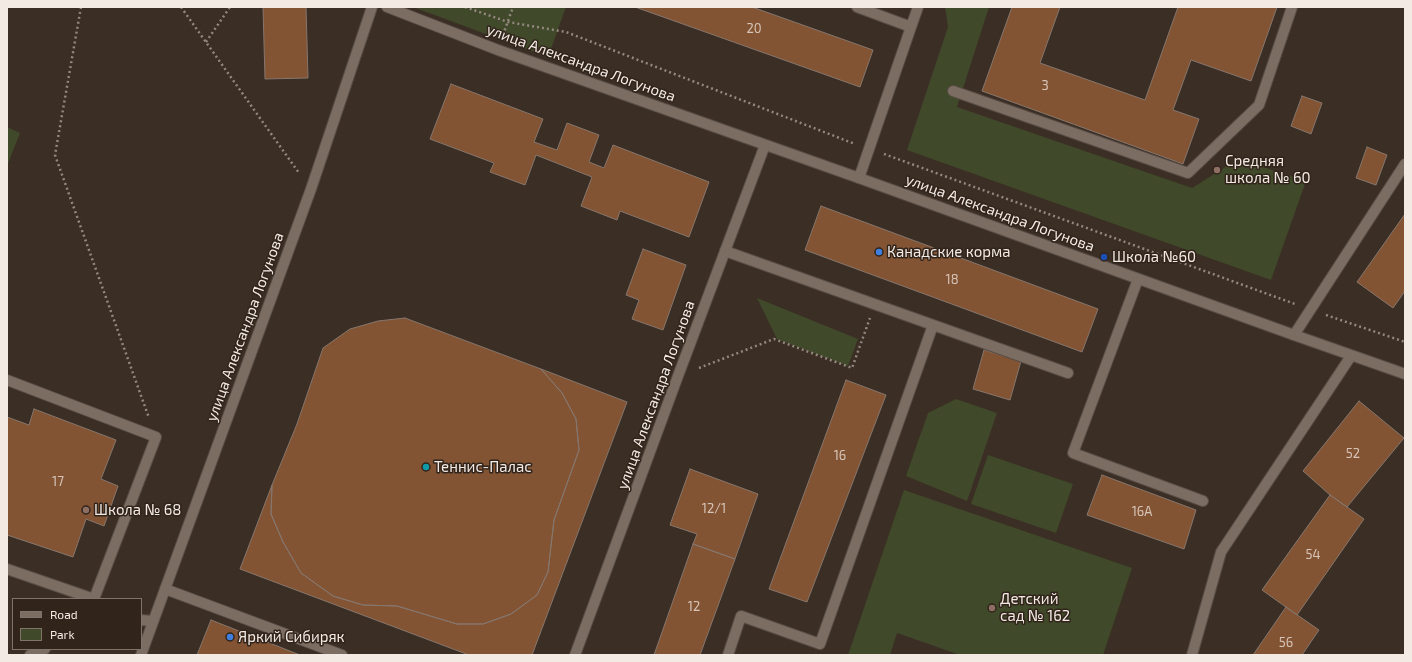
<!DOCTYPE html>
<meta charset="utf-8">
<style>
body{margin:0}
#map{position:relative;width:1412px;height:662px;overflow:hidden;background:#3b2e25;font-family:"Exo 2",sans-serif}
canvas{display:block}
.frame{position:absolute;inset:0;border:8px solid #f3eae4;pointer-events:none}
.legend{position:absolute;left:12px;top:598px;width:130px;height:52px;box-sizing:border-box;background:#31241b;border:1px solid #7f736b;margin:0;padding:5px 7px;list-style:none;font-size:12px;color:#f3eae4}
.legend li{display:flex;align-items:center;gap:8px;height:20px}
.legend b{width:20px;border:1px solid #7f736b}
</style>
<div id="map">
<canvas width="1412" height="662"></canvas>
<div class="frame"></div>
<ul class="legend">
<li><b style="height:5px;background:#7c6d63"></b>Road</li>
<li><b style="height:11px;background:#404929"></b>Park</li>
</ul>
</div>
<script>
const ctx = document.querySelector('canvas').getContext('2d');
ctx.lineJoin = 'round';
function fill(path, color) { ctx.fillStyle = color; ctx.fill(path, 'evenodd'); }
const shape = rows => new Path2D(rows.map(r => 'M' + r).join(''));
function stroke(path, color, width, dash) { ctx.strokeStyle = color; ctx.lineWidth = width; ctx.lineCap = dash ? 'butt' : 'round'; ctx.setLineDash(dash || []); ctx.stroke(path); }
function label(font, color, halo, rows, align = 'center') {
  ctx.font = font + ' "Exo 2",sans-serif'; ctx.lineWidth = 3; ctx.setLineDash([]); ctx.textBaseline = 'middle'; ctx.strokeStyle = halo; ctx.fillStyle = color; for (const [text, x, y, turn = 0] of rows) {
    ctx.save(); ctx.translate(x, y); ctx.rotate((+turn || 0) * Math.PI / 180); ctx.textAlign = isNaN(turn) ? turn : align; if (halo) ctx.strokeText(text, 0, 0); ctx.fillText(text, 0, 0); ctx.restore();
  }
}
fill(shape([
 [413,7,566,7,548,57],
 [945,7,989,7,957,107,1192,188,1238,159,1306,181,1271,280,907,150,948,27],
 [7,127,20,133,7,166],
 [757,298,858,339,848,366,777,339],
 [956,399,997,413,967,501,906,476,928,413],
 [988,455,1073,484,1056,533,971,504],
 [904,490,1132,568,1103,655,960,655,897,633,890,655,848,655]
]), '#404929');
const building = shape([
 [263,7,306,7,308,78,265,79,263,7],
 [635,7,752,7,873,50,860,87,635,7],
 [1012,7,1060,7,1040,63,1145,100,1178,7,1277,7,1251,81,1191,60,1173,110,1199,119,1183,164,982,91,1012,7],
 [451,84,543,119,534,142,557,150,567,123,599,135,589,162,604,168,613,145,709,182,689,237,620,211,617,220,581,206,592,177,536,155,525,185,490,172,494,163,430,139,451,84],
 [1302,96,1322,103,1311,134,1291,126,1302,96],
 [1367,147,1387,155,1376,185,1356,178,1367,147],
 [821,206,1098,309,1082,352,805,250,821,206],
 [1405,214,1405,291,1393,308,1357,282,1405,214],
 [643,249,686,265,663,330,632,319,639,300,626,295,643,249],
 [405,318,541,369,562,393,576,419,579,450,554,520,548,572,537,595,511,614,483,624,457,624,397,606,363,605,333,596,301,573,283,542,271,514,272,485,297,424,323,348,350,329,378,321,405,318],
 [984,350,1021,361,1010,400,973,389,984,350],
 [541,369,627,402,532,655,469,655,240,569,272,485,271,514,283,542,301,573,333,596,363,605,397,606,457,624,483,624,511,614,537,595,548,572,554,520,579,450,576,419,562,393,541,369],
 [846,380,886,395,807,602,769,589,846,380],
 [1359,401,1404,438,1347,507,1330,495,1303,471,1359,401],
 [34,409,116,440,101,479,118,486,104,526,86,519,73,557,7,535,7,417,29,425,34,409],
 [690,469,758,494,735,559,693,544,697,534,670,525,690,469],
 [1102,475,1196,510,1184,549,1087,515,1102,475],
 [1330,495,1364,519,1297,615,1262,590,1330,495],
 [693,544,735,559,700,655,654,655,693,544],
 [1286,607,1319,630,1302,655,1253,655,1286,607],
 [211,620,300,655,197,655,211,620]
]);
fill(building, '#835433');
stroke(building, '#86766c', 1);
const service = shape([
 [857,7,911,27,859,178],
 [911,27,918,7],
 [953,91,1188,173,1259,105,1292,7],
 [725,251,1068,373],
 [1138,279,1073,453,1203,501],
 [1294,335,1405,164],
 [7,380,156,437,94,599,7,569],
 [165,589,342,655],
 [141,620,153,621],
 [30,655,45,649],
 [728,655,741,616,820,644,933,325],
 [1192,655,1221,552,1351,356]
]);
const minor = shape([
 [387,7,498,50,859,178,1294,335,1405,374],
 [141,655,311,189,372,7],
 [575,655,678,376,765,145]
]);
stroke(service, '#584d45', 12);
stroke(minor, '#584d45', 12);
stroke(shape([
 [81,7,55,155,149,418],
 [181,7,299,173],
 [465,7,508,22,566,32,855,144],
 [503,35,513,7],
 [206,42,230,7],
 [884,154,1295,304],
 [1326,315,1405,342],
 [699,368,774,339,852,368,870,318]
]), '#938780', 2.5, [2, 3]);
stroke(service, '#7c6d63', 10);
stroke(minor, '#7c6d63', 10);
for (const [x, y, r, color] of [
 [1217,170,4,"#8d6e63"],
 [879,252,4,"#3f7fe0"],
 [1104,257,4,"#1a4fb4"],
 [426,467,4,"#0f9aa8"],
 [86,510,4,"#8d6e63"],
 [992,608,4,"#8d6e63"],
 [230,637,4,"#3f7fe0"]
]) { const dot = new Path2D(); dot.arc(x, y, r, 0, 2 * Math.PI); ctx.fillStyle = color; ctx.fill(dot); stroke(dot, '#31241b', 1.5); }
label('13px', '#d7c4b8', null, [
 ["20",754,29],
 ["3",1045,86],
 ["18",952,280],
 ["52",1353,454],
 ["16",840,456],
 ["17",58,482],
 ["12/1",714,509],
 ["16А",1142,512],
 ["54",1313,555],
 ["12",694,607],
 ["56",1286,643]
]);
label('15px', '#f3eae4', '#31241b', [
 ["улица Александра Логунова",581,63,20],
 ["улица Александра Логунова",1000,213,20],
 ["улица Александра Логунова",245,327,-70],
 ["улица Александра Логунова",656,395,-70]
]);
label('15px', '#f3eae4', '#31241b', [
 ["Средняя",1225,161],
 ["школа № 60",1225,178],
 ["Канадские корма",887,252],
 ["Школа №60",1112,257],
 ["Теннис-Палас",434,467],
 ["Школа № 68",94,510],
 ["Детский",1000,599],
 ["сад № 162",1000,616],
 ["Яркий Сибиряк",238,637]
], 'left');
</script>
